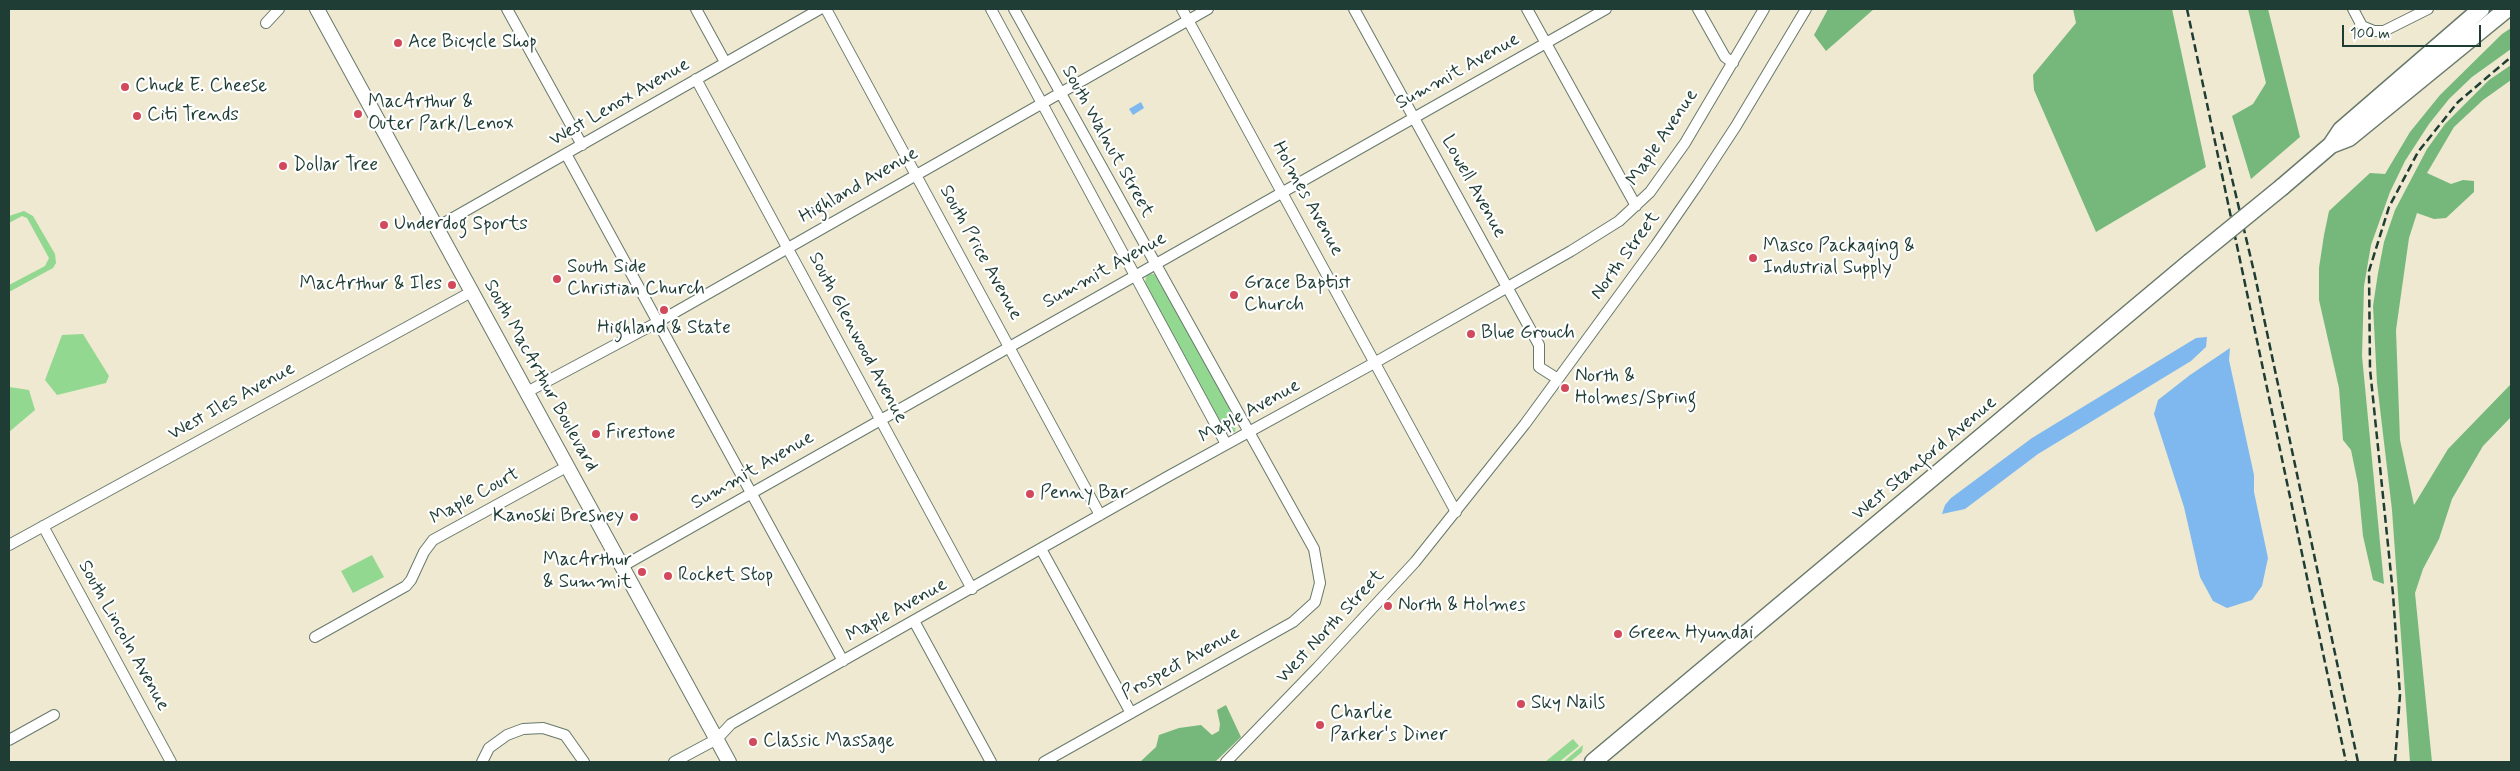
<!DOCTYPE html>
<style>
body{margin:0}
#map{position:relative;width:2520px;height:771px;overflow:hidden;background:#eee9d0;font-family:Mynerve,sans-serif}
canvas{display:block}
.frame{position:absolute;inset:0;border:10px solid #1f3d34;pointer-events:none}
.scale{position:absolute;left:2342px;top:25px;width:139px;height:22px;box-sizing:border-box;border:2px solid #1f3d34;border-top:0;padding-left:6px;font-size:15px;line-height:18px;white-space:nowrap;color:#1f3d34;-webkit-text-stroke:4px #fff;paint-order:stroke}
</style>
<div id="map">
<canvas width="2520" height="771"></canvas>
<div class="frame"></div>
<div class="scale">100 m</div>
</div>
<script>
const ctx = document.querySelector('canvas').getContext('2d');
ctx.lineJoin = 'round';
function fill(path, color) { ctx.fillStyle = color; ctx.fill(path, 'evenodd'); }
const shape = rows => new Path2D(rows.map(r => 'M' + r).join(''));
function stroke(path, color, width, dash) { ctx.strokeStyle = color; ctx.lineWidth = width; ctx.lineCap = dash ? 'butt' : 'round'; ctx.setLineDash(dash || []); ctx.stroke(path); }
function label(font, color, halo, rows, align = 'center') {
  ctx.font = font + ' Mynerve,sans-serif'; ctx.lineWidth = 4.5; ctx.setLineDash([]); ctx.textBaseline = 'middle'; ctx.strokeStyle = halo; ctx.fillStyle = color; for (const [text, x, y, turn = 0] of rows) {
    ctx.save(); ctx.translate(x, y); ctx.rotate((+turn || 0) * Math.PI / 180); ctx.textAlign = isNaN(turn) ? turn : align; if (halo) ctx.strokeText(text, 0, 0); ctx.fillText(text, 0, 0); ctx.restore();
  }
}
fill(shape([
 [24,211,33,216,55,254,56,263,53,268,9,292,9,285,45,266,49,258,27,218,22,216,9,223,9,216],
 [1150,273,1156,275,1237,419,1235,432,1227,433,1220,424,1145,283,1146,277],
 [83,334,109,376,106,383,57,395,45,380,62,335],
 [9,387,29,390,35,410,9,432],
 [372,555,384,577,353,593,341,571],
 [1573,739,1579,746,1559,762,1545,762],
 [1583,745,1582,752,1570,762,1563,762]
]), '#93d891');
fill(shape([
 [1828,9,1874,9,1826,51,1814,35],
 [2073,9,2172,9,2206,167,2096,232,2034,90,2033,75,2076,23],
 [2248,9,2268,9,2300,137,2251,179,2232,116,2253,104,2266,83],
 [2511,28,2511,49,2472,77,2449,99,2429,124,2405,161,2390,192,2371,245,2364,286,2362,356,2384,584,2373,580,2363,536,2358,484,2351,450,2343,440,2339,388,2319,300,2319,268,2324,235,2329,211,2370,173,2385,174,2410,132,2440,95,2502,34],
 [2511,65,2511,80,2483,100,2454,127,2427,173,2451,184,2463,180,2474,181,2474,192,2446,218,2434,219,2417,213,2409,238,2396,330,2400,440,2414,505,2448,449,2511,384,2511,417,2483,446,2452,499,2439,539,2423,569,2415,593,2432,762,2410,762,2392,510,2377,383,2373,306,2378,273,2384,242,2395,210,2427,149,2445,124,2489,80],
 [1226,705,1241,737,1215,762,1140,762,1156,747,1159,735,1179,728,1201,725,1212,735,1219,731,1220,724,1217,710]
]), '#76b87b');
fill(shape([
 [1141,102,1144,108,1133,115,1129,109],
 [2207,337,2206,347,2191,361,2038,454,1965,509,1942,514,1945,505,1951,498,2032,438,2196,338],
 [2230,348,2229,360,2254,475,2254,492,2268,558,2262,586,2252,600,2227,608,2213,601,2200,577,2184,507,2154,414,2158,400,2190,375]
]), '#7eb8ef');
const street = shape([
 [507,9,582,145],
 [696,9,725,62],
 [826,9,1100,515],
 [991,9,1226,444],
 [1014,9,1314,549,1320,583,1315,602,1293,622,1044,762],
 [1182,9,1456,512],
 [1354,9,1539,345,1539,367,1558,379],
 [1527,9,1636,206],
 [1698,9,1725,57,1733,63],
 [2353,9,2362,26,2374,31,2384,31,2428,9],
 [266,23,279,9],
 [696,79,972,589],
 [566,154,843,661],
 [437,227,820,9],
 [527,392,658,322,1208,9],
 [43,526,171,762],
 [9,545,473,291],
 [1041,549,1131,713],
 [623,566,1606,9],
 [914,621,991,762],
 [315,637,406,586,411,580,424,552,433,540,568,466],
 [9,740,54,715],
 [482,762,489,748,507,735,523,729,543,728,565,735,584,762],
 [674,762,717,739,731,724,1167,477,1376,362,1571,251,1619,221,1650,192,1685,143,1764,9],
 [1226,762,1317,668,1415,562,1525,424,1656,245,1698,184,1736,126,1806,9]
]);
const secondary = shape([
 [317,9,729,762]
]);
const primary = shape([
 [2331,145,2349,138,2507,9],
 [2282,187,2331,145,2341,130,2481,9],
 [1593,762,2190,262]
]);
stroke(street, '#67796b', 12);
stroke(secondary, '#67796b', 16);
stroke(primary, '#67796b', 19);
stroke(street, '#fff', 10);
stroke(secondary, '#fff', 14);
stroke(primary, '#fff', 16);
stroke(shape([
 [2187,9,2346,762],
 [2221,132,2255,276,2358,762],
 [2395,762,2400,695,2393,594,2370,369,2369,271,2389,207,2418,152,2458,102,2511,57]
]), '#1f3d34', 2.5, [8, 4]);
const primaryBridge = shape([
 [2190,262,2282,187]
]);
stroke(primaryBridge, '#67796b', 19, []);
stroke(primaryBridge, '#fff', 16);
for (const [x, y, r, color] of [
 [398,43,5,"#d1495b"],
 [125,87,5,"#d1495b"],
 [358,114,5,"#d1495b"],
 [137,116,5,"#d1495b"],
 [283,166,5,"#d1495b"],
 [384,225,5,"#d1495b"],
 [1753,258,5,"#d1495b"],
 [557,279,5,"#d1495b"],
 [452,285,5,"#d1495b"],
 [1234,295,5,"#d1495b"],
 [664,310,5,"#d1495b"],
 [1471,334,5,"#d1495b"],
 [1565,388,5,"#d1495b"],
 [596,434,5,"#d1495b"],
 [1030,494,5,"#d1495b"],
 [634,517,5,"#d1495b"],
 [642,572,5,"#d1495b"],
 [668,576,5,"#d1495b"],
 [1388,606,5,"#d1495b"],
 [1618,634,5,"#d1495b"],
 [1521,704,5,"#d1495b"],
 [1320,725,5,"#d1495b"],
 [753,742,5,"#d1495b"]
]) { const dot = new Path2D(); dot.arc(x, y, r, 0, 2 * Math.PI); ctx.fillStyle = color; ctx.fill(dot); stroke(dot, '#fff', 2); }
label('19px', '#1f3d34', '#fff', [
 ["Ace Bicycle Shop",408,43],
 ["Chuck E. Cheese",135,87],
 ["MacArthur &",368,103],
 ["Outer Park/Lenox",368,125],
 ["Citi Trends",147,116],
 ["Dollar Tree",293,166],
 ["Underdog Sports",394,225],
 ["Masco Packaging &",1763,247],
 ["Industrial Supply",1763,269],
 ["South Side",567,268],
 ["Christian Church",567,290],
 ["Grace Baptist",1244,284],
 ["Church",1244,306],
 ["MacArthur & Iles",442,285,"right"],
 ["Highland & State",664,329,"center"],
 ["Blue Grouch",1481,334],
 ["North &",1575,377],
 ["Holmes/Spring",1575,399],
 ["Firestone",606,434],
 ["Penny Bar",1040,494],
 ["Kanoski Bresney",624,517,"right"],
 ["MacArthur",632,561,"right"],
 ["& Summit",632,583,"right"],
 ["Rocket Stop",678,576],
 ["North & Holmes",1398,606],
 ["Green Hyundai",1628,634],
 ["Sky Nails",1531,704],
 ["Charlie",1330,714],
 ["Parker's Diner",1330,736],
 ["Classic Massage",763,742]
], 'left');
label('19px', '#1f3d34', '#fff', [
 ["Summit Avenue",1458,72,-29],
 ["West Lenox Avenue",620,103,-30],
 ["Maple Avenue",1663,138,-56],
 ["South Walnut Street",1107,142,61],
 ["Highland Avenue",859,186,-30],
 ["Lowell Avenue",1473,187,61],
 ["Holmes Avenue",1307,199,61],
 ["South Price Avenue",980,253,61],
 ["North Street",1626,256,-54],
 ["Summit Avenue",1105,271,-29],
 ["South Glenwood Avenue",857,338,62],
 ["South MacArthur Boulevard",540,376,61],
 ["West Iles Avenue",232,402,-29],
 ["Maple Avenue",1250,412,-29],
 ["West Stanford Avenue",1925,459,-40],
 ["Summit Avenue",753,471,-30],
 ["Maple Court",475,497,-29],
 ["Maple Avenue",897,611,-29],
 ["West North Street",1331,627,-47],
 ["South Lincoln Avenue",123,636,61],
 ["Prospect Avenue",1181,664,-29]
]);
</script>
